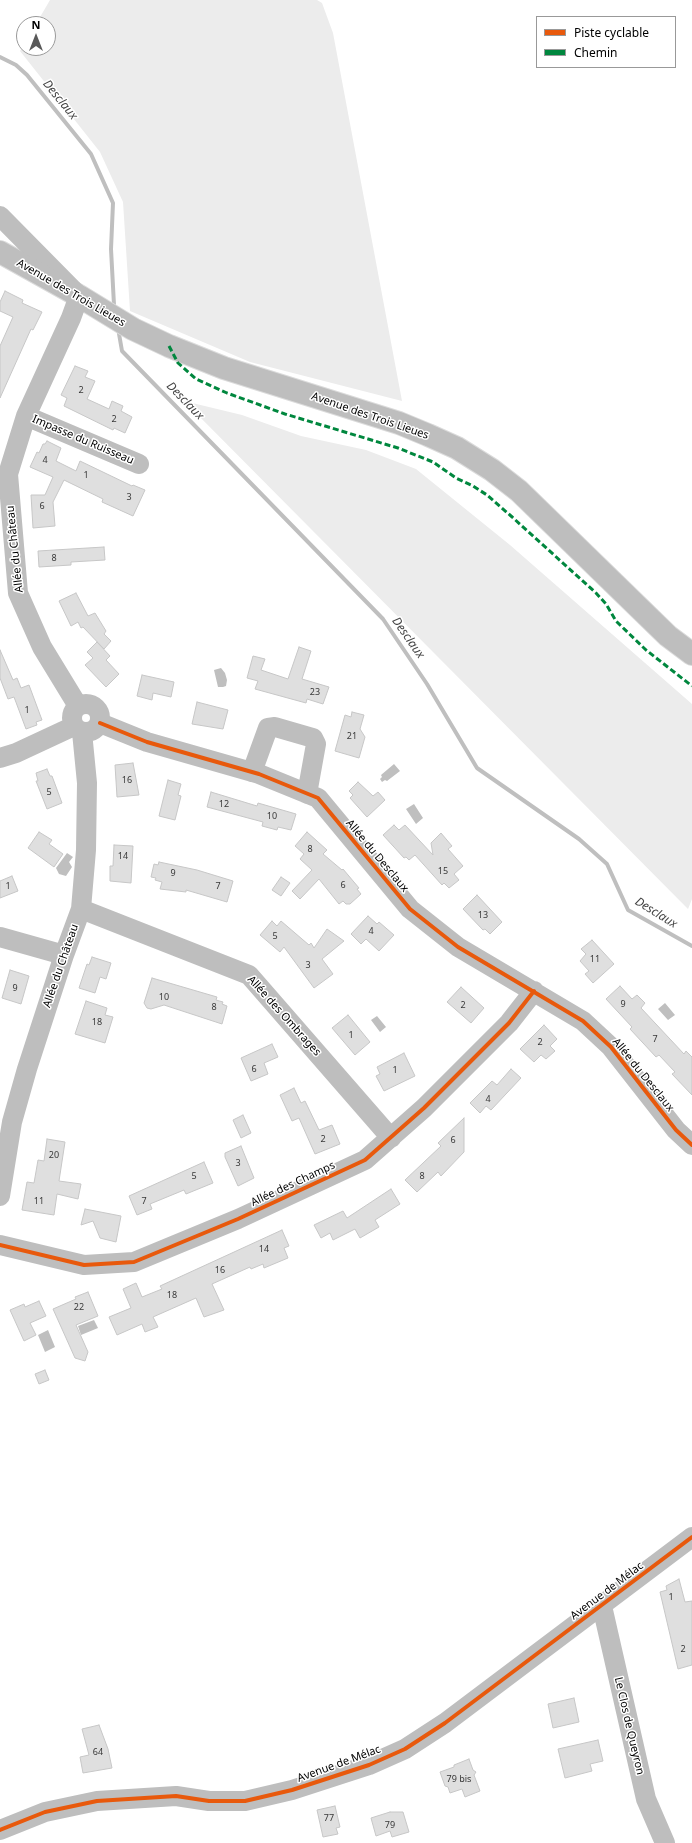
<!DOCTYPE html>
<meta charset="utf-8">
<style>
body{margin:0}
#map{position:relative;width:692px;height:1843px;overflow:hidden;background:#fff;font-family:"Noto Sans",sans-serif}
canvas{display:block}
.legend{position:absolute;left:536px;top:16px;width:140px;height:52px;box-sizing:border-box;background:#fff;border:1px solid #999;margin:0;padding:5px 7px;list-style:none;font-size:12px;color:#000}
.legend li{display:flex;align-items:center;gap:8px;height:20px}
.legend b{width:20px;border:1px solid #999}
.north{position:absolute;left:16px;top:16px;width:40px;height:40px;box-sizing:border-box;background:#fff;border:1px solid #999;border-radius:50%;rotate:0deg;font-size:11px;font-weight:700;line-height:16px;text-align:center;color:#000}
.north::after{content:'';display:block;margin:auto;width:14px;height:18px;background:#595959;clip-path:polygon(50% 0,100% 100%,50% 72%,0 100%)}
</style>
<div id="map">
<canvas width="692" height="1843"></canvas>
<ul class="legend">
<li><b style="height:5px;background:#e8590c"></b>Piste cyclable</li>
<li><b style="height:5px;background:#00873e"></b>Chemin</li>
</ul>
<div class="north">N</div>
</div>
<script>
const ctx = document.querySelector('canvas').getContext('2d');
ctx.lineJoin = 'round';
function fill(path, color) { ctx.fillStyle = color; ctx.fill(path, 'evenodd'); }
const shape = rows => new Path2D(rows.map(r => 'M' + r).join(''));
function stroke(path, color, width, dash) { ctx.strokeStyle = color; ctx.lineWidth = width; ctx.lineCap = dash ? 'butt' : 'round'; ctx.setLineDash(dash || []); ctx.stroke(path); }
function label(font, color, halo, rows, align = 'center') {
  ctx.font = font + ' "Noto Sans",sans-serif'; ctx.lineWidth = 3; ctx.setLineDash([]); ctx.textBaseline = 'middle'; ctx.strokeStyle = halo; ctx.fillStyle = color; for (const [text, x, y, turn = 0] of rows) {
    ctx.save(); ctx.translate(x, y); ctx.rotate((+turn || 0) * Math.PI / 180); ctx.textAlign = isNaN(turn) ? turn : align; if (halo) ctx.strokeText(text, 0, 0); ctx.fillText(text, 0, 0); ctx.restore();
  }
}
fill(shape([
 [50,0,317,0,322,3,333,33,402,401,250,362,130,311,123,202,100,152,20,51,24,44,24,48,48,48,48,24,36,24],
 [184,401,242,415,301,436,366,450,416,469,510,545,692,704,692,899,688,909]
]), '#ececec');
fill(shape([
 [221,668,225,673,227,680,226,686,223,687,218,687,214,670],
 [394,764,400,771,387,781,385,780,382,782,380,779,382,777,381,775],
 [414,804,423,818,416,824,406,809],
 [67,853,73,857,69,862,72,867,66,876,59,874,56,868],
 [665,1003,675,1015,668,1020,658,1009],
 [377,1016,386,1027,380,1032,371,1020],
 [94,1320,98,1328,81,1335,78,1326],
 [48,1330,55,1347,45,1352,38,1335]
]), '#bfbfbf');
stroke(shape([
 [0,57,16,65,27,75,91,154,113,203,111,249,114,305],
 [118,328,122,351,383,619,427,684,477,768,579,839,607,864,628,910,692,946]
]), '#bfbfbf', 4);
const building = shape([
 [5,291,23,300,22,303,42,312,33,330,31,329,0,398,0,346,13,317,0,311,0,302,5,291],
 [75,366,88,371,85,377,95,381,87,399,109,409,112,401,123,406,121,411,132,417,125,433,114,428,113,430,64,406,67,398,61,395,75,366],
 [47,441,61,448,56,461,76,471,80,461,132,486,133,485,145,490,133,516,102,502,103,499,64,480,53,502,55,526,33,528,31,495,45,495,53,477,30,467,37,452,39,453,43,444,45,444,47,441],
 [104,547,105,560,71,562,71,565,39,567,38,551,104,547],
 [76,593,88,616,95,613,106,631,104,634,111,641,104,649,83,627,81,628,78,622,71,626,59,601,76,593],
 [97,642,110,656,106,660,119,674,106,687,85,665,93,658,87,652,97,642],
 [299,647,311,651,302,679,329,687,323,704,307,699,306,703,255,689,258,681,247,678,253,656,265,659,261,670,288,679,299,647],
 [0,650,13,680,17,678,21,688,29,685,42,720,36,722,37,725,26,729,14,697,8,699,0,678,0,650],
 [142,675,174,682,171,697,153,693,152,700,137,696,142,675],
 [197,702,228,710,223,729,192,724,197,702],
 [352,712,364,715,360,729,365,737,359,758,335,751,345,715,351,717,352,712],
 [133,763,139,795,117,797,115,765,133,763],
 [47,769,50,776,52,776,62,803,47,809,36,781,38,781,36,773,47,769],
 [168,780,181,784,178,795,181,796,175,820,159,816,168,780],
 [358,782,373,796,378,792,385,800,367,817,350,798,353,795,349,791,358,782],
 [211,792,257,806,258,803,296,814,291,830,278,827,277,830,262,826,263,822,207,807,211,792],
 [394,825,399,830,405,825,433,855,431,843,441,833,452,846,448,849,463,866,454,874,459,880,449,888,444,883,442,885,415,855,409,860,406,857,404,858,383,835,394,825],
 [39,832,52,840,49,844,63,854,54,867,28,848,39,832],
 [307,832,327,850,323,854,342,870,343,869,359,888,357,889,361,894,350,904,346,904,343,901,339,904,319,879,300,899,292,891,312,870,300,859,304,854,295,846,307,832],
 [114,845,133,846,131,883,110,881,110,866,113,866,114,845],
 [159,862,197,870,233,881,227,902,186,890,186,892,160,889,162,882,155,880,156,878,151,877,154,864,158,865,159,862],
 [12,876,18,891,0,898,0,881,12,876],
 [281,877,290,883,281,896,272,890,281,877],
 [477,895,502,922,490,934,485,929,483,930,463,909,477,895],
 [368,916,377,924,379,922,394,935,379,951,366,939,361,944,351,934,368,916],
 [272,921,277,926,281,921,309,945,311,943,314,948,327,929,344,941,322,959,333,974,314,988,284,947,280,952,260,935,272,921],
 [592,940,614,964,593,983,585,974,589,971,580,961,586,954,581,949,592,940],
 [92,957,111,963,106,979,100,977,95,993,79,988,87,964,89,965,92,957],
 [10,970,29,976,21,1004,2,998,10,970],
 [152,978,217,997,216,1000,223,1002,222,1004,227,1006,222,1024,164,1005,151,1009,147,1008,144,1003,152,978],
 [620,986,632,999,637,995,645,1003,641,1008,684,1054,686,1051,692,1057,692,1095,672,1074,675,1072,659,1055,656,1057,630,1029,632,1027,606,999,620,986],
 [461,987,484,1008,471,1023,447,1002,461,987],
 [86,1001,107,1008,105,1015,113,1017,105,1043,75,1034,86,1001],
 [348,1015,370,1042,355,1055,332,1028,348,1015],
 [544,1025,557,1039,550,1046,555,1051,546,1059,541,1055,534,1062,520,1049,544,1025],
 [272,1044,278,1057,264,1063,268,1074,251,1081,241,1058,272,1044],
 [404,1053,415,1076,384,1091,376,1076,380,1074,377,1067,404,1053],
 [511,1069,521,1078,491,1110,486,1106,480,1113,470,1103,492,1081,497,1085,511,1069],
 [294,1088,301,1103,305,1101,319,1130,332,1125,340,1144,315,1154,299,1118,292,1121,280,1095,294,1088],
 [243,1115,251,1133,241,1138,233,1120,243,1115],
 [464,1118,464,1152,441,1176,438,1172,417,1192,405,1180,441,1146,438,1143,464,1118],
 [47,1139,65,1142,59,1181,81,1184,78,1199,57,1194,54,1215,22,1210,27,1182,34,1183,38,1160,44,1161,47,1139],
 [241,1146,254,1178,238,1186,225,1157,225,1153,241,1146],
 [204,1162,213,1183,186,1194,184,1190,150,1204,152,1209,137,1215,129,1196,204,1162],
 [391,1189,400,1204,375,1220,379,1227,360,1238,355,1229,333,1240,330,1233,321,1238,314,1225,343,1211,347,1218,391,1189],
 [85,1209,121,1216,116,1242,100,1238,93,1221,81,1225,85,1209],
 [282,1230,289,1246,284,1248,288,1258,264,1268,263,1264,251,1269,250,1267,212,1284,224,1310,204,1317,196,1298,153,1317,158,1327,145,1332,142,1324,117,1335,109,1317,131,1308,123,1289,136,1283,142,1297,162,1289,160,1286,282,1230],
 [88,1292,98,1316,76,1325,88,1352,85,1361,75,1358,53,1309,76,1299,75,1297,88,1292],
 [39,1301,46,1316,30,1323,36,1335,24,1341,10,1310,24,1304,25,1307,39,1301],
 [45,1370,49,1380,39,1384,35,1374,45,1370],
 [679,1579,685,1602,692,1601,692,1665,678,1669,660,1592,667,1590,666,1586,679,1579],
 [574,1698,579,1722,553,1728,548,1704,574,1698],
 [99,1725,108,1749,112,1768,83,1773,80,1757,89,1755,82,1729,99,1725],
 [598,1740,603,1761,590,1764,592,1771,565,1778,558,1749,598,1740],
 [469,1759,473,1770,476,1772,474,1775,480,1791,465,1797,462,1789,450,1793,448,1787,445,1786,440,1772,454,1767,454,1765,469,1759],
 [335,1806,340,1827,336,1828,338,1834,323,1837,317,1810,335,1806],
 [390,1812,403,1812,409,1832,392,1837,390,1831,376,1836,371,1818,390,1812]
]);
fill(building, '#dfdfdf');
stroke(building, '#c7c7c7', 1);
const major = shape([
 [0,252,79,296,133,329,169,346,224,368,399,423,428,435,457,448,492,470,519,491,668,636,692,654]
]);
stroke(major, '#dbdbdb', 24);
stroke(shape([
 [0,216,79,296,71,318,26,416,8,474,18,593,42,647,78,706],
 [26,416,139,464],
 '72 718a14 14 0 1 1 28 0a14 14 0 1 1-28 0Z',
 [100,723,147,742,259,774,318,798,410,909,458,947,583,1021,611,1047,676,1130,692,1145],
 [0,758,16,753,74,726],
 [252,772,268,728,275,727,313,738,316,744,307,794],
 [81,909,249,975,391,1138],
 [0,937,64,955],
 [0,1196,12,1122,27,1069,64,955,81,909,86,850,87,783,82,732],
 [0,1245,84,1265,134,1262,238,1219,365,1160,424,1108,509,1023,534,991],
 [602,1606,646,1799,665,1843],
 [0,1830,45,1812,97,1801,176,1796,209,1801,245,1801,292,1790,369,1765,405,1749,445,1723,692,1537]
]), '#bebebe', 20);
stroke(major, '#bebebe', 22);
stroke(shape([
 [169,346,178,363,196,379,227,393,285,414,398,448,433,462,456,478,473,486,487,495,511,516,596,593,606,604,616,621,646,650,692,686]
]), '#00873e', 3, [6, 3]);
stroke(shape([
 [100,723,147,742,259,774,318,798,410,909,458,947,583,1021,611,1047,676,1130,692,1145],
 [0,1245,84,1265,134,1262,238,1219,365,1160,424,1108,509,1023,534,991],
 [0,1830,45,1812,97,1801,176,1796,209,1801,245,1801,292,1790,369,1765,405,1749,445,1723,692,1537]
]), '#e8590c', 4);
label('9px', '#383838', null, [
 ["2",81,390],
 ["2",114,419],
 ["4",45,460],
 ["1",86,475],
 ["3",129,497],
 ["6",42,506],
 ["8",54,558],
 ["23",315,692],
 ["1",27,710],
 ["21",352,736],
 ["16",127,780],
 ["5",49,792],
 ["12",224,804],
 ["10",272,816],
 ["8",310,849],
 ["14",123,856],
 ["15",443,871],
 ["9",173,873],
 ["6",343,885],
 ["1",8,886],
 ["7",218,886],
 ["13",483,915],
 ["4",371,931],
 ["5",275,936],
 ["11",595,959],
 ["3",308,965],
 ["9",15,988],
 ["10",164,997],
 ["9",623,1004],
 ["2",463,1005],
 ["8",214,1007],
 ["18",97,1022],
 ["1",351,1035],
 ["7",655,1039],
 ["2",540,1042],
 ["6",254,1069],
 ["1",395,1070],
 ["4",488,1099],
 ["2",323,1139],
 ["6",453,1140],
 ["20",54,1155],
 ["3",238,1163],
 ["5",194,1176],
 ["8",422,1176],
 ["11",39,1201],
 ["7",144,1201],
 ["14",264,1249],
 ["16",220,1270],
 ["18",172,1295],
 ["22",79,1307],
 ["1",671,1597],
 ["2",683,1649],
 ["64",98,1752],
 ["79 bis",459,1779],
 ["77",329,1818],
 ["79",390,1825]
]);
label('11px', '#000', '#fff', [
 ["Avenue des Trois Lieues",71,293,30],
 ["Avenue des Trois Lieues",370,416,19],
 ["Impasse du Ruisseau",83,440,23],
 ["Allée du Château",15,549,-96],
 ["Allée du Desclaux",377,856,50],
 ["Allée du Château",61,966,-71],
 ["Allée des Ombrages",284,1016,48],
 ["Allée du Desclaux",643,1075,51],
 ["Allée des Champs",293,1184,-25],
 ["Avenue de Mélac",607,1591,-37],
 ["Le Clos de Queyron",629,1726,77],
 ["Avenue de Mélac",339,1764,-20]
]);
label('italic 12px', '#444', '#fff', [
 ["Desclaux",60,100,51],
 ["Desclaux",185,401,46],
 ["Desclaux",408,638,55],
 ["Desclaux",656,913,32]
]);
</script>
